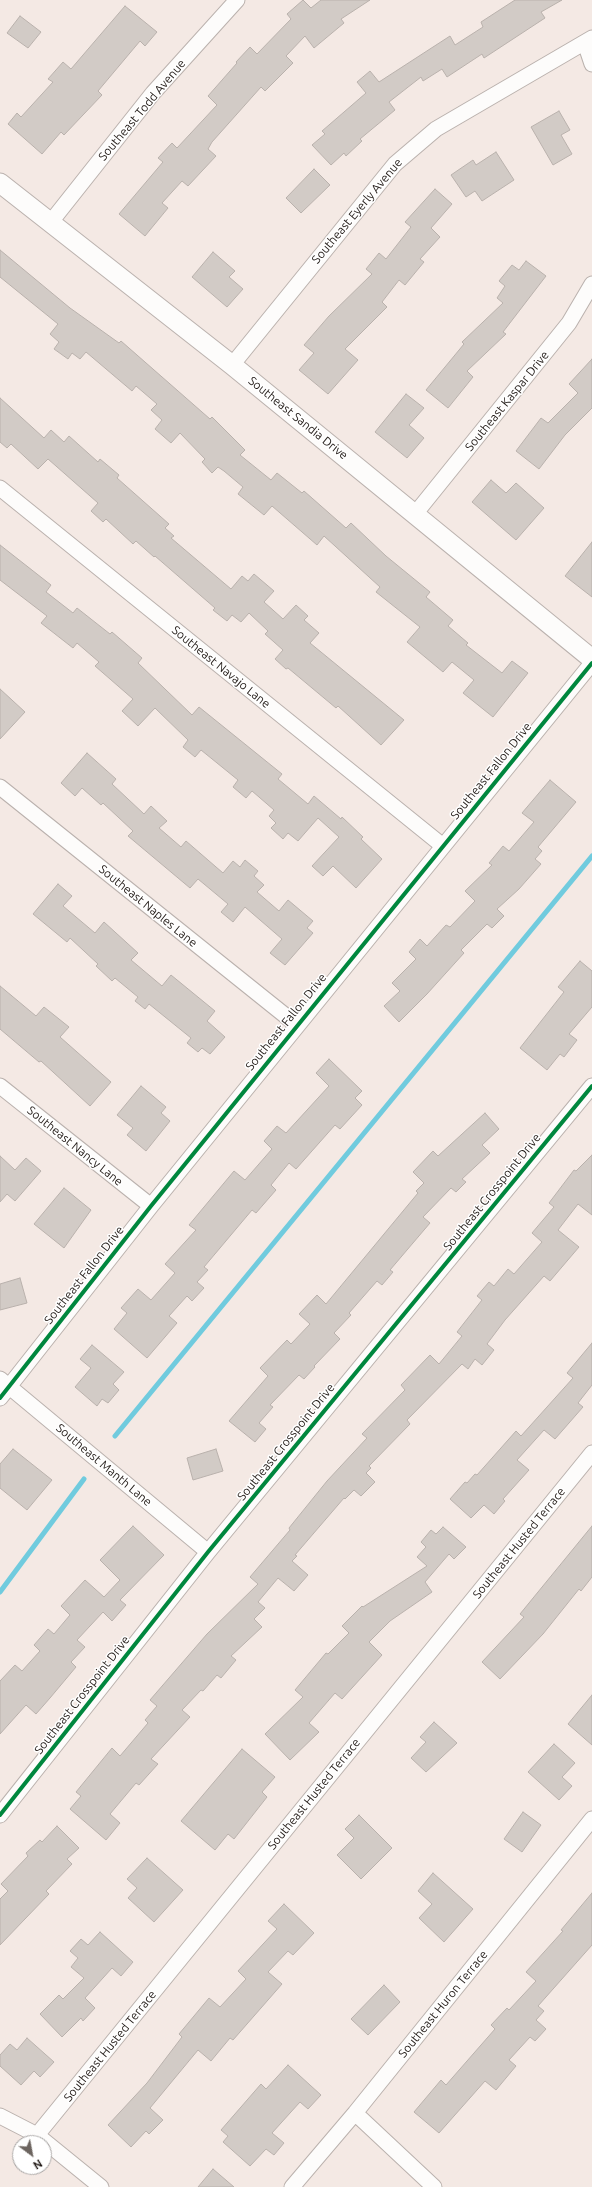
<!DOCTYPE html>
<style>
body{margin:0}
#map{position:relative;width:592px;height:2187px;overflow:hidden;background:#f4e9e4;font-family:Ubuntu,sans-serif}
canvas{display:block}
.north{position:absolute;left:12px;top:2135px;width:40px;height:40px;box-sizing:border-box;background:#fff;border:1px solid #a7a4a3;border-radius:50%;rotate:148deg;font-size:11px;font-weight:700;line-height:16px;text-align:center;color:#231c18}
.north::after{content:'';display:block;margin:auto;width:14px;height:18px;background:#6c645f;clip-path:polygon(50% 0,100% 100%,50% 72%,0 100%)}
</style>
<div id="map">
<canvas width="592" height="2187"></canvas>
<div class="north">N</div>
</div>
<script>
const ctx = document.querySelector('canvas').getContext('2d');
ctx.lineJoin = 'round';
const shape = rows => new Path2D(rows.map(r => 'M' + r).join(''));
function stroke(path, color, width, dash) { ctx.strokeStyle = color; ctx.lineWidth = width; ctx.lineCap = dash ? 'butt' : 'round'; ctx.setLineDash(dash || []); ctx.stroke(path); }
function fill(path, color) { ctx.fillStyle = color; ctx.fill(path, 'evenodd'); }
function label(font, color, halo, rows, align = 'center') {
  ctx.font = font + ' Ubuntu,sans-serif'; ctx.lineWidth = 3; ctx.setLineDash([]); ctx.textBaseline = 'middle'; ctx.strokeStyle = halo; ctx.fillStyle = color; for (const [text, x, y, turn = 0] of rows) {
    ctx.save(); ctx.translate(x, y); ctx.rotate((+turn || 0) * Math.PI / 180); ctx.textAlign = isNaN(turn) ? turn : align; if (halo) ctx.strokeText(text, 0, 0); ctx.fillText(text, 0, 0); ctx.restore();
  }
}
stroke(shape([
 [115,1436,592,856],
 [0,1592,84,1479]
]), '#70cbde', 5);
const building = shape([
 [303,0,311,8,321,0,370,0,341,19,344,23,314,48,305,36,286,56,293,63,265,91,261,87,212,142,208,149,216,156,188,186,182,181,162,203,168,208,145,236,119,214,163,162,158,158,172,143,177,148,217,105,208,96,237,63,236,62,250,47,257,54,291,19,287,14,303,0],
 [515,0,562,0,541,12,545,18,484,58,482,54,447,77,442,69,423,81,421,77,389,102,395,110,360,139,362,141,346,156,344,153,331,165,312,145,325,134,322,131,366,93,357,82,370,71,379,82,450,36,455,45,483,27,481,22,515,0],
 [125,6,157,32,145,46,140,41,98,91,102,95,64,135,61,132,42,154,8,124,17,113,21,117,53,82,48,79,63,62,71,69,125,6],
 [20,16,41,32,28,48,7,33,20,16],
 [559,111,570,130,561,135,572,154,553,165,531,127,559,111],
 [496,152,514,180,482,201,475,191,466,197,451,175,473,160,476,165,496,152],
 [314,169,330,185,301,213,286,198,314,169],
 [435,189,452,204,431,228,440,237,420,259,424,262,405,285,399,280,382,302,387,307,345,349,358,360,328,394,299,370,314,353,304,345,329,316,372,274,366,269,379,253,386,259,411,227,405,222,435,189],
 [0,250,70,308,119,343,121,341,210,419,212,417,245,450,240,455,271,480,277,473,302,493,304,491,346,528,351,523,386,556,430,592,426,597,453,620,448,626,468,643,466,645,502,673,512,661,528,673,493,717,463,693,474,680,452,662,443,672,407,642,420,627,376,592,380,587,324,536,317,545,272,506,264,515,238,494,243,487,224,471,218,467,212,473,202,462,205,459,180,433,171,443,155,429,162,420,151,410,157,404,136,386,132,391,86,352,80,359,72,353,68,359,54,349,59,342,50,334,58,324,0,277,0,250],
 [213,252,235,271,229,277,243,289,227,307,192,277,213,252],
 [526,261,546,276,503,332,506,334,467,371,473,377,448,408,426,390,464,344,462,342,503,303,497,298,505,286,499,281,512,265,519,270,526,261],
 [592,359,592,408,565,435,539,469,516,451,541,418,548,423,578,393,569,384,592,359],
 [406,394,424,408,409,425,424,438,407,458,375,432,406,394],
 [0,398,44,438,51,430,64,442,69,436,98,462,100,459,119,475,117,478,169,524,165,528,174,536,171,538,231,589,242,576,248,581,254,574,274,591,264,602,283,619,296,605,308,616,304,620,319,633,310,643,404,720,381,745,338,706,336,708,288,668,286,669,275,659,283,650,265,634,268,631,249,613,241,622,232,615,227,621,213,610,215,608,155,556,154,557,136,541,133,544,106,519,103,522,91,511,98,503,48,459,38,469,11,444,7,448,0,442,0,398],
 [491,480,506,493,516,483,544,508,516,540,472,502,491,480],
 [592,542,592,597,565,576,592,542],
 [0,545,51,585,46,592,73,613,77,608,110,634,112,632,142,658,138,663,192,715,199,707,282,774,278,779,308,804,314,796,341,819,342,817,363,837,361,839,382,859,356,888,333,866,323,876,312,866,339,837,318,818,298,841,288,833,283,839,271,828,276,823,269,816,274,810,252,791,246,798,233,787,238,780,201,750,195,757,183,747,188,740,155,708,138,726,122,711,133,699,95,666,99,662,77,643,73,648,41,623,47,616,0,580,0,545],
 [0,689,25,712,0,739,0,689],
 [87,753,116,779,112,784,144,814,151,806,167,821,159,828,181,847,186,841,223,873,233,861,240,867,245,860,258,871,254,876,264,885,257,892,279,911,288,900,313,921,307,928,313,933,285,965,270,953,282,939,245,907,233,922,221,912,228,904,198,879,190,888,128,836,133,831,103,803,101,805,82,788,75,796,61,783,87,753],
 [550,780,576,802,538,847,542,851,535,859,541,864,519,889,497,909,504,916,492,928,487,924,461,950,464,953,427,994,399,1022,384,1006,400,991,392,983,416,959,409,952,420,939,427,946,446,925,450,927,475,901,465,891,492,865,489,863,503,846,509,851,534,822,522,813,550,780],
 [58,884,72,896,63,906,95,933,104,922,138,953,131,960,162,986,171,975,215,1011,207,1021,225,1037,210,1054,202,1048,198,1052,187,1043,191,1038,149,1004,145,1009,135,1001,138,997,115,978,112,981,96,966,98,964,70,938,67,942,33,914,58,884],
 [580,961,592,971,592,1007,569,1034,577,1040,564,1057,560,1054,547,1070,520,1048,564,992,558,987,580,961],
 [0,986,36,1016,44,1007,69,1027,60,1037,111,1082,90,1106,41,1061,39,1062,0,1029,0,986],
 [329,1059,362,1091,355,1098,362,1105,340,1129,335,1125,296,1169,289,1163,271,1185,276,1190,256,1213,252,1210,204,1267,208,1270,197,1282,204,1288,192,1301,187,1296,169,1316,177,1323,147,1358,114,1329,127,1313,121,1308,138,1289,151,1300,175,1273,165,1264,196,1230,189,1225,234,1171,245,1180,272,1149,264,1141,277,1126,286,1133,329,1086,316,1073,329,1059],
 [141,1086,166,1107,161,1113,170,1121,146,1151,127,1135,133,1128,117,1115,141,1086],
 [485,1113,499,1129,482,1145,490,1153,462,1179,466,1182,456,1192,451,1188,423,1217,430,1223,390,1270,393,1272,382,1285,377,1281,349,1313,351,1315,334,1333,340,1339,314,1366,315,1367,304,1379,299,1375,270,1405,273,1407,259,1423,266,1429,255,1442,229,1421,268,1376,260,1368,287,1340,291,1344,310,1324,299,1314,317,1295,326,1304,418,1193,416,1191,424,1183,413,1172,433,1151,438,1156,485,1113],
 [592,1155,592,1215,578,1204,558,1230,579,1247,550,1281,544,1276,505,1320,487,1344,494,1350,482,1365,475,1359,468,1369,462,1364,407,1420,410,1424,369,1466,371,1468,366,1473,375,1482,361,1496,354,1490,345,1499,344,1498,295,1555,297,1556,292,1561,308,1575,294,1591,278,1578,258,1602,265,1608,254,1619,262,1627,231,1656,236,1660,221,1678,217,1675,203,1691,201,1690,182,1710,190,1717,151,1759,158,1764,139,1785,136,1783,110,1814,120,1823,106,1840,70,1809,81,1796,76,1792,112,1748,120,1756,148,1723,145,1720,157,1706,150,1700,207,1634,258,1584,250,1577,290,1530,289,1528,327,1481,367,1438,362,1434,405,1390,401,1385,430,1355,439,1364,462,1336,457,1332,482,1300,477,1296,489,1282,494,1286,508,1269,514,1274,542,1242,532,1233,554,1207,549,1203,574,1170,576,1171,592,1155],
 [0,1156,15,1170,26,1158,41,1171,15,1201,7,1194,0,1202,0,1156],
 [64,1188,91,1210,64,1248,34,1224,64,1188],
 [20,1278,27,1303,0,1310,0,1284,20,1278],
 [592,1343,592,1385,578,1403,583,1407,555,1439,544,1430,517,1460,529,1470,503,1499,505,1501,494,1514,484,1505,471,1518,450,1499,465,1482,467,1483,475,1474,477,1475,516,1431,521,1436,573,1378,567,1373,592,1343],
 [92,1345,124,1372,113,1384,119,1390,108,1403,102,1399,97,1406,75,1387,91,1368,80,1359,92,1345],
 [13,1449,52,1480,27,1510,0,1488,0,1464,13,1449],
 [216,1449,223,1471,193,1480,187,1458,216,1449],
 [133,1526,164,1555,120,1600,126,1605,112,1621,103,1612,77,1640,85,1647,71,1662,76,1667,50,1698,36,1714,26,1705,0,1734,0,1681,15,1665,22,1671,40,1651,34,1645,48,1629,54,1634,70,1615,61,1606,85,1580,104,1597,120,1580,100,1560,133,1526],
 [592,1526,592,1577,581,1591,579,1589,543,1634,500,1679,482,1662,524,1617,520,1614,592,1526],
 [443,1527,466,1547,454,1559,449,1554,425,1582,432,1592,390,1621,369,1642,382,1655,342,1699,335,1693,309,1723,319,1732,290,1760,265,1734,303,1697,295,1690,326,1653,328,1654,349,1633,342,1626,362,1606,363,1607,427,1566,417,1557,426,1547,421,1542,431,1530,436,1534,443,1527],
 [592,1695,592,1745,568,1724,592,1695],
 [434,1722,457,1743,426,1772,411,1758,426,1742,420,1737,434,1722],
 [554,1744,575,1763,562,1777,572,1786,559,1800,528,1772,554,1744],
 [242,1749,275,1777,262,1792,267,1797,234,1839,228,1834,215,1850,181,1821,242,1749],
 [523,1812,541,1825,522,1852,504,1839,523,1812],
 [359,1815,392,1848,361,1879,337,1855,354,1838,345,1829,359,1815],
 [57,1826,79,1848,67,1859,72,1864,46,1891,49,1894,0,1945,0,1899,8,1891,1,1884,28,1856,26,1853,40,1840,42,1842,57,1826],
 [147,1858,183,1890,154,1922,128,1898,137,1888,127,1879,147,1858],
 [433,1873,473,1909,444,1942,419,1918,432,1904,418,1891,433,1873],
 [592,1893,592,1945,538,2006,544,2011,536,2020,546,2029,535,2041,530,2037,509,2060,516,2066,496,2090,485,2081,439,2133,414,2112,441,2080,446,2085,495,2029,491,2025,507,2008,509,2010,536,1981,526,1972,563,1931,561,1930,592,1893],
 [284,1904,314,1933,293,1955,288,1951,268,1972,282,1984,233,2040,230,2038,211,2061,198,2050,150,2108,163,2120,149,2134,146,2131,131,2147,108,2125,147,2083,182,2037,179,2034,209,1998,220,2007,246,1979,238,1971,277,1929,268,1921,284,1904],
 [100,1932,133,1962,121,1976,112,1968,85,1998,95,2008,83,2021,81,2018,62,2037,40,2014,59,1995,63,1999,84,1978,71,1967,78,1958,70,1951,81,1939,88,1945,100,1932],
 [384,1985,400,2002,368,2035,351,2019,384,1985],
 [27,2038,54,2062,40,2077,34,2071,21,2085,0,2066,0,2055,10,2044,17,2050,27,2038],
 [288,2065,321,2095,308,2109,300,2102,272,2133,284,2143,274,2155,266,2149,250,2166,223,2142,228,2136,221,2130,261,2084,266,2089,288,2065],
 [213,2169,234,2187,198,2187,213,2169]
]);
fill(building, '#d2cbc6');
stroke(building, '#b9b1ac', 1);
const minor = shape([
 [585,43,592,64],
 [50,223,153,93,237,0],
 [232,365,395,164,436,129,592,38],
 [0,488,443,846],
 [415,514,569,323,592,284],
 [0,787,297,1025],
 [0,1086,151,1206],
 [0,1379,208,1552],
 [0,1398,151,1206,592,663],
 [0,1815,208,1552,592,1086],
 [355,2113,434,2187],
 [0,2116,37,2135,101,2187],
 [37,2135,592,1453],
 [292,2187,355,2113,592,1819]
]);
const tertiary = shape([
 [0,183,232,365,592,659]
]);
stroke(minor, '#bab1ad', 17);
stroke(tertiary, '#bab1ad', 21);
stroke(minor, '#fdfcfb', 15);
stroke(tertiary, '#fdfcfb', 19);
stroke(shape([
 [0,1398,151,1206,592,663],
 [0,1815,208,1552,592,1086]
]), '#00873e', 4);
label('12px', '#231c18', '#fff', [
 ["Southeast Todd Avenue",142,110,-50],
 ["Southeast Eyerly Avenue",357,211,-50],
 ["Southeast Kaspar Drive",507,401,-51],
 ["Southeast Sandia Drive",298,418,39],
 ["Southeast Navajo Lane",221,667,39],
 ["Southeast Fallon Drive",491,771,-51],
 ["Southeast Naples Lane",148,906,39],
 ["Southeast Fallon Drive",286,1022,-51],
 ["Southeast Nancy Lane",75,1146,39],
 ["Southeast Crosspoint Drive",492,1192,-51],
 ["Southeast Fallon Drive",84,1275,-52],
 ["Southeast Crosspoint Drive",286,1442,-51],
 ["Southeast Manth Lane",104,1465,40],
 ["Southeast Husted Terrace",519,1543,-51],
 ["Southeast Crosspoint Drive",82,1695,-52],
 ["Southeast Husted Terrace",314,1794,-51],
 ["Southeast Huron Terrace",443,2004,-51],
 ["Southeast Husted Terrace",110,2046,-51]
]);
</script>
